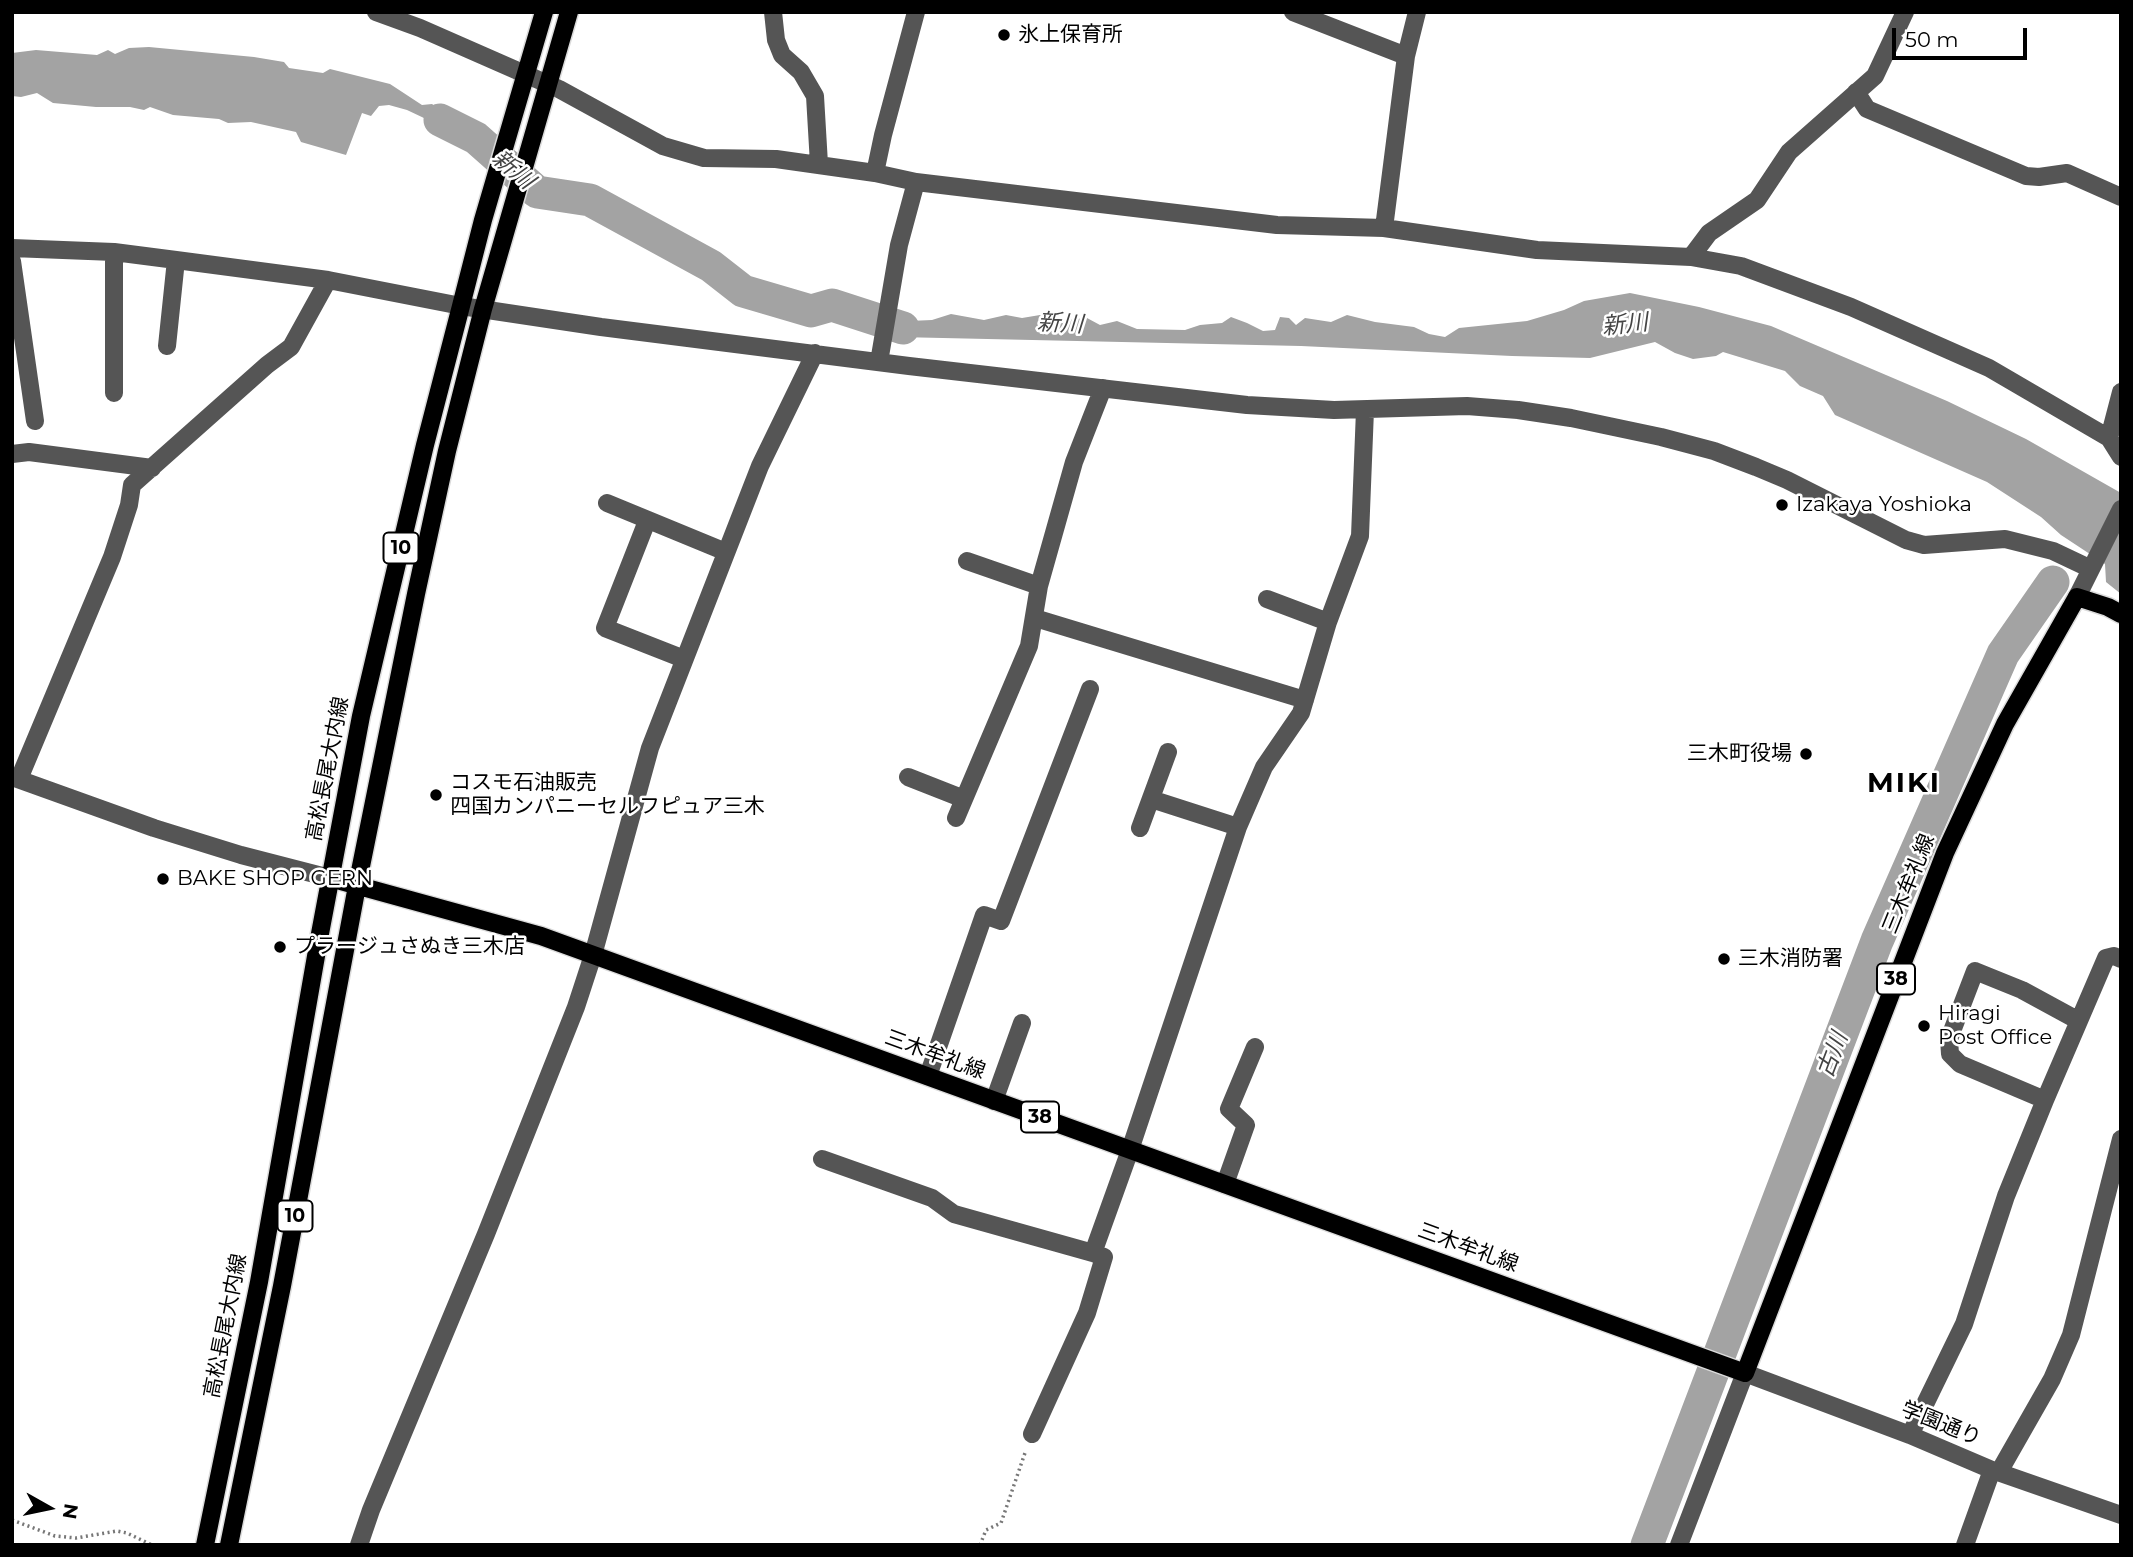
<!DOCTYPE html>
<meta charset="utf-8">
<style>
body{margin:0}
#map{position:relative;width:2133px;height:1557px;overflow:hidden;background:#fff;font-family:Montserrat,sans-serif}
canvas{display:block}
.frame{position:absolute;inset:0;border:14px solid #000;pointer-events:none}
.north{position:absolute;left:14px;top:1473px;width:70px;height:70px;-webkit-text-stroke:5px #fff;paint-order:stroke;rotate:99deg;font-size:19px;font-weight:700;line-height:28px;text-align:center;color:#000}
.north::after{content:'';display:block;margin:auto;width:24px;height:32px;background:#000;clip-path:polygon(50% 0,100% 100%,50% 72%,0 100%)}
.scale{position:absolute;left:1892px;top:28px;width:135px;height:32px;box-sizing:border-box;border:4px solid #000;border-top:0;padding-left:9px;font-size:21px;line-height:24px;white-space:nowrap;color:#000;-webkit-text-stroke:5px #fff;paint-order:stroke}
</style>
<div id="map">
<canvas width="2133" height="1557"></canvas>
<div class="frame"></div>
<div class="north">N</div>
<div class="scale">50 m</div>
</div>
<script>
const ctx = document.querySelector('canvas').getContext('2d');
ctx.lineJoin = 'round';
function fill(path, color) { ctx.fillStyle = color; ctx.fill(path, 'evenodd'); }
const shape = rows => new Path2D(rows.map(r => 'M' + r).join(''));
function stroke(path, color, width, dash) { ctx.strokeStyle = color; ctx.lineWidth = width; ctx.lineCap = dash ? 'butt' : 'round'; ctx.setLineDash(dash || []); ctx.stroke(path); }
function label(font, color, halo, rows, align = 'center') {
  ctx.font = font + ' Montserrat,"Noto Sans JP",sans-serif'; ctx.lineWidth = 5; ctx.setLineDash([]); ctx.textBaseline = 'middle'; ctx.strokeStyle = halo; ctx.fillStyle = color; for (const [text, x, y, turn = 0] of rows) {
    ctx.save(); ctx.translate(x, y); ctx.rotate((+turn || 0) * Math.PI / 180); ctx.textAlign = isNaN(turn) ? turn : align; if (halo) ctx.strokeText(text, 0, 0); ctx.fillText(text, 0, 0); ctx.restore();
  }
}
fill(shape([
 [149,47,254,57,284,62,289,68,323,73,330,69,390,84,422,105,432,104,448,115,482,128,476,150,462,136,407,110,389,105,379,106,371,116,362,113,346,155,301,142,296,132,251,122,228,123,219,119,173,115,150,107,144,110,130,107,96,107,53,103,37,93,21,97,12,96,12,53,36,50,97,55,108,50,115,54,129,48],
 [1630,293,1699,307,1771,326,1947,401,2026,439,2121,493,2121,594,2106,582,2105,564,2061,535,2041,517,1987,482,1835,415,1823,396,1800,386,1785,371,1723,352,1716,356,1693,359,1675,353,1655,342,1590,358,1512,356,1301,346,898,337,855,326,859,314,909,321,932,320,951,314,984,320,1006,315,1022,318,1040,315,1065,320,1087,318,1100,325,1117,321,1137,329,1185,330,1200,325,1222,323,1231,317,1247,323,1263,331,1275,330,1280,317,1289,318,1296,325,1305,318,1331,322,1347,315,1375,322,1414,327,1429,334,1445,337,1459,328,1527,321,1564,310,1584,301]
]), '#a3a3a3');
stroke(shape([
 [440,120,476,138,537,192,590,200,711,266,743,291,811,311,832,305,903,328],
 [1647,1545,1877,941,2003,654,2053,582]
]), '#a3a3a3', 33);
const major = shape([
 [330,878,541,936,1745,1373,1945,853,2005,724,2077,597,2108,607,2121,614],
 [205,1545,259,1282,319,939,361,716,425,445,461,306,483,220,544,12],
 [229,1545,282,1286,357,886,416,594,447,451,483,309,569,12]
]);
stroke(major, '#dbdbdb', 21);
stroke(shape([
 [12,1520,55,1536,76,1538,117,1531,127,1533,152,1545],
 [980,1545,986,1530,1001,1523,1026,1450]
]), '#777', 3.5, [2, 3.5]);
stroke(shape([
 [376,12,420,28,559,89,663,146,704,158,776,159,875,173],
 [773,12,776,40,782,55,801,72,815,96,819,164],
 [1293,12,1406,56],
 [1856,92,1867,109,2026,176,2039,177,2067,173,2121,197],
 [916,182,1277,225,1384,228,1537,250,1691,257,1741,266,1851,307,1989,368,2109,438],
 [1384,228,1406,56,1417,12],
 [12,248,114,252,176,260,328,280,461,306,601,327,909,366,1247,405,1334,410,1467,406,1518,410,1571,418,1661,437,1714,451,1756,467,1787,480,1906,540,1924,545,2005,539,2053,551,2091,569],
 [1691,257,1709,233,1757,200,1789,152,1875,76,1905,12],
 [12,261,35,421],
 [167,346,176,260],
 [879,362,899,245,916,182,875,173,883,135,916,12],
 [2121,392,2109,438,2121,457],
 [114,393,114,252],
 [12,454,29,452,152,468],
 [607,503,726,552],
 [647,521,605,628,684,659],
 [967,561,1039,586],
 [2077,597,2121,509],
 [1267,599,1328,622],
 [1035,618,1305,700],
 [12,777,154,828,241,855,330,878],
 [908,777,964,799],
 [19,779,112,557,129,505,132,485,267,365,291,347,328,280],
 [1151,799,1238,827],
 [956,818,1029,646,1039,586,1074,462,1103,388],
 [1140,828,1168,752],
 [928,1076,984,915,1001,921,1090,689],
 [2045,1100,1960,1064,1950,1054,1949,1039,1975,971,2022,990,2079,1021],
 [994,1101,1022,1023],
 [822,1159,932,1198,954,1214,1093,1253],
 [1225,1184,1246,1125,1229,1109,1255,1047],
 [1032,1434,1087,1313,1104,1257,1093,1253,1130,1150,1238,827,1264,767,1301,713,1328,622,1360,536,1365,410],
 [1910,1435,1964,1324,2006,1196,2045,1100,2106,958,2114,956,2121,959],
 [1999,1472,2052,1379,2071,1335,2121,1139],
 [359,1545,371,1510,486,1234,576,1007,593,955,650,748,760,466,815,353],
 [1679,1545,1745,1373,1910,1435,1992,1470,2121,1515],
 [1965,1545,1992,1470]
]), '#555', 18);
stroke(major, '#000', 18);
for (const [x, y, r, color] of [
 [1004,35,7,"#000"],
 [1782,505,7,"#000"],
 [1806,754,7,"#000"],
 [436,795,7,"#000"],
 [163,879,7,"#000"],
 [280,947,7,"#000"],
 [1724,959,7,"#000"],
 [1924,1026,7,"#000"]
]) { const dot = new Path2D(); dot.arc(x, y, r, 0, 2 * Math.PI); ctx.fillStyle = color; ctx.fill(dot); stroke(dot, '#fff', 2.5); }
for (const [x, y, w] of [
 [401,548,35],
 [1896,979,38],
 [1040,1117,38],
 [295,1216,35]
]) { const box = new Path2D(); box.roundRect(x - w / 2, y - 15.5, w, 31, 5); ctx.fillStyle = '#fff'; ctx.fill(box); stroke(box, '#000', 2); }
label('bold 19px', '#000', null, [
 ["10",401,548],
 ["38",1896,979],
 ["38",1040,1117],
 ["10",295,1216]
]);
label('21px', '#000', '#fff', [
 ["氷上保育所",1018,35],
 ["Izakaya Yoshioka",1796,505],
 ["三木町役場",1792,754,"right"],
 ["コスモ石油販売",450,783],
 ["四国カンパニーセルフピュア三木",450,807],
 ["BAKE SHOP GERN",177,879],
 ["プラージュさぬき三木店",294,947],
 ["三木消防署",1738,959],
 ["Hiragi",1938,1014],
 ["Post Office",1938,1038]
], 'left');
label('21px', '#000', '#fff', [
 ["高松長尾大内線",328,769,-79],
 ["三木牟礼線",1909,884,-68],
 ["三木牟礼線",935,1055,20],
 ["三木牟礼線",1468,1248,20],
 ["高松長尾大内線",226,1326,-79],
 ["学園通り",1941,1424,22]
]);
label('italic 23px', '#444', '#fff', [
 ["新川",513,170,40],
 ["新川",1060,324,3],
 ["新川",1625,325,-6],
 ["古川",1833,1055,-69]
]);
ctx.letterSpacing = '2px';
label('bold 28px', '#000', '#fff', [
 ["MIKI",1904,784]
]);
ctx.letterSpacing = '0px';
</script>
